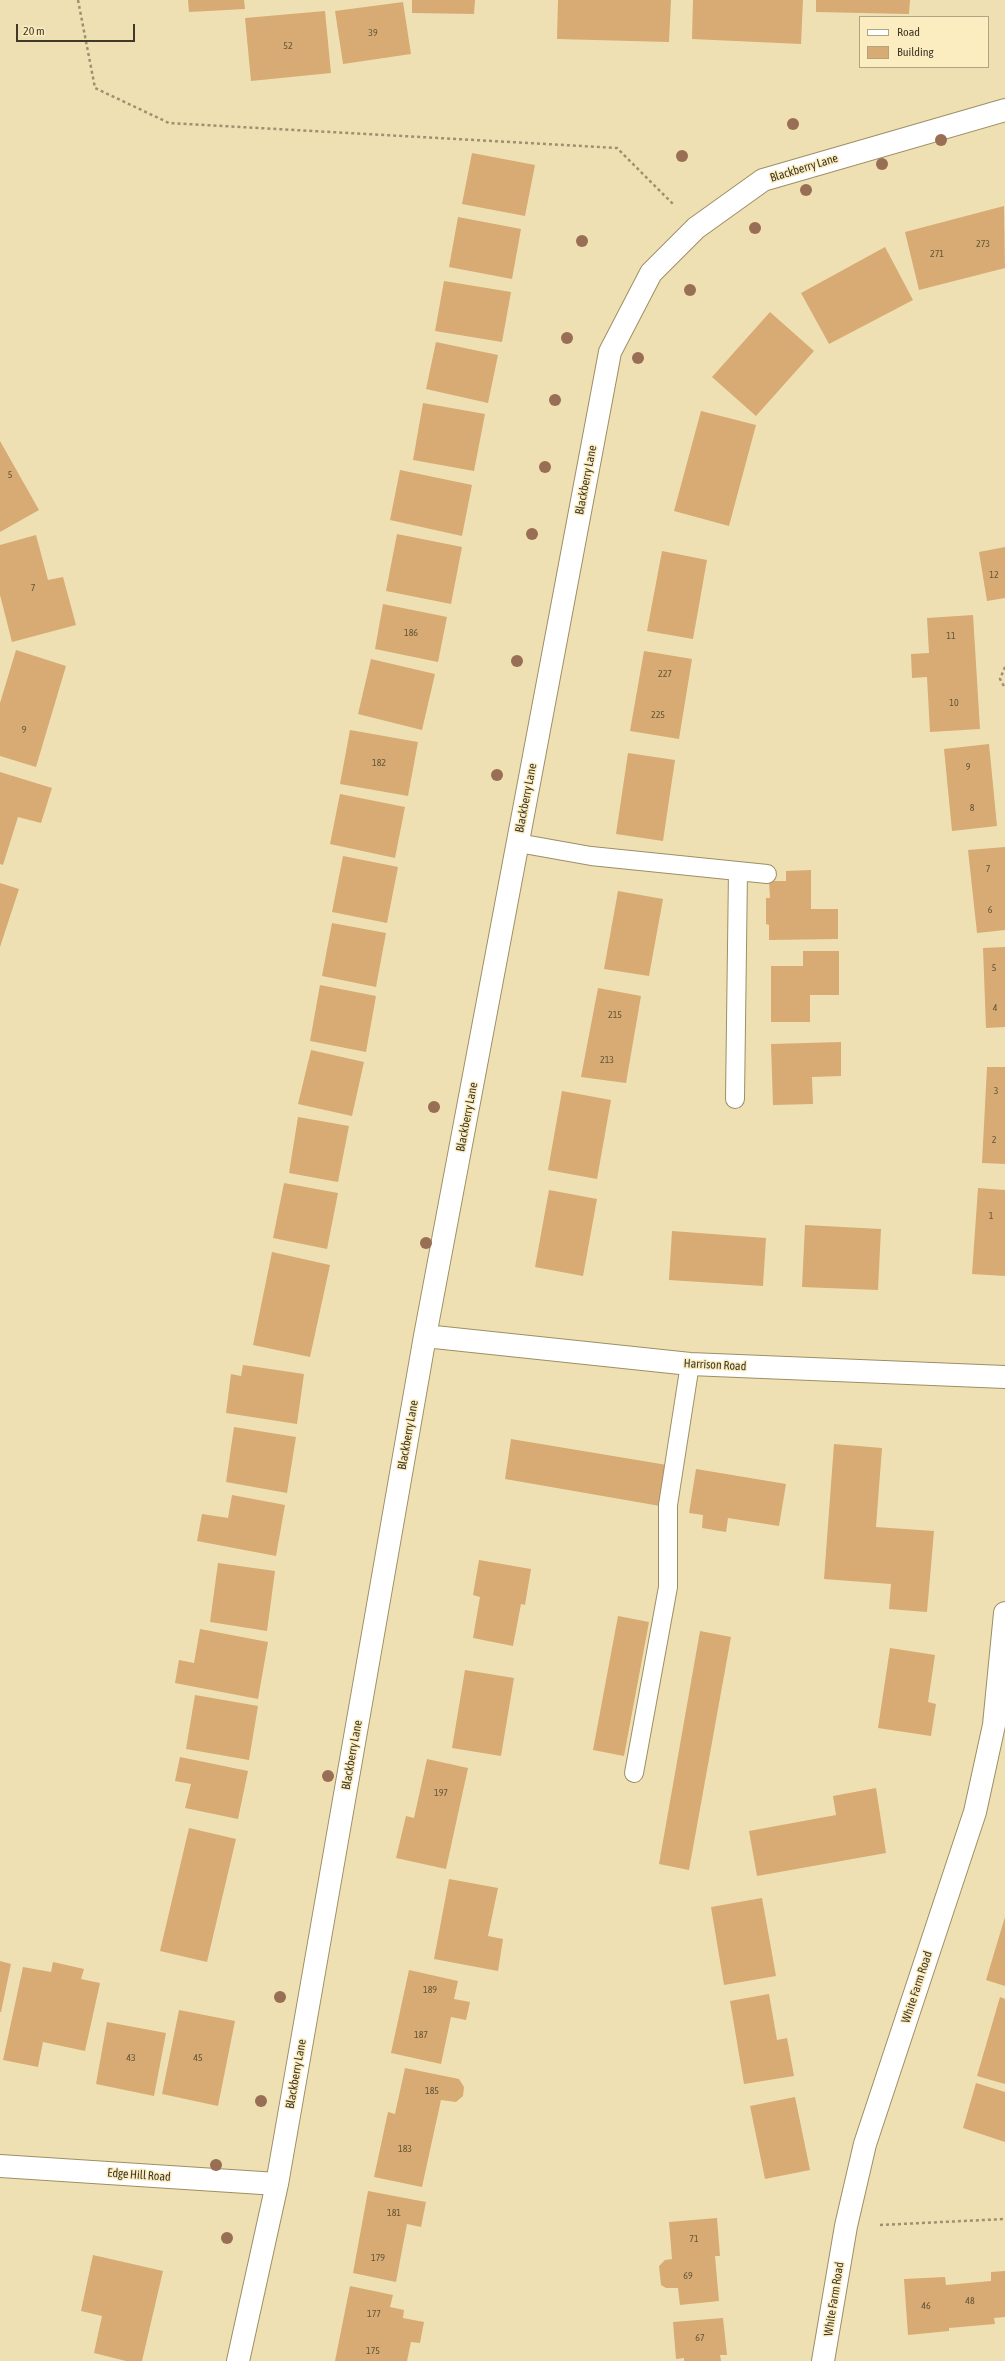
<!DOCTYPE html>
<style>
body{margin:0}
#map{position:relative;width:1005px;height:2361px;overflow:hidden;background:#efe0b3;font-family:"Asap Condensed",sans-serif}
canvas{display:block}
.legend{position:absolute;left:859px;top:16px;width:130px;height:52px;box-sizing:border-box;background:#fcedc0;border:1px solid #b0a583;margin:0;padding:5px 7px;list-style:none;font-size:12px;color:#3f3927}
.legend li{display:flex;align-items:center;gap:8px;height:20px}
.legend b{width:20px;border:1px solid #b0a583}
.scale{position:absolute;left:16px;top:24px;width:119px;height:18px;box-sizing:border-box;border:2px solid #3f3927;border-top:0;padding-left:5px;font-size:12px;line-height:14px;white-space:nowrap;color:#3f3927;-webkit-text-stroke:3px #fcedc0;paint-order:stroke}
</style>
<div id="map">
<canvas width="1005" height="2361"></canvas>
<ul class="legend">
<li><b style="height:5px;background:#fff"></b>Road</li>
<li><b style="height:11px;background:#d7ab73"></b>Building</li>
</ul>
<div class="scale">20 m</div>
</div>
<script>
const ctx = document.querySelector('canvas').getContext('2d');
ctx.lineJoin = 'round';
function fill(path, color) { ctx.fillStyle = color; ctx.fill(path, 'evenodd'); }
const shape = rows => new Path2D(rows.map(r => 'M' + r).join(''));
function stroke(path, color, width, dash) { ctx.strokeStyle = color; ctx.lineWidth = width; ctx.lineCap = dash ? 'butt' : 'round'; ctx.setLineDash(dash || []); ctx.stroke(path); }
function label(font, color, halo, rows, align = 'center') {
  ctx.font = font + ' "Asap Condensed",sans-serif'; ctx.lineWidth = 3; ctx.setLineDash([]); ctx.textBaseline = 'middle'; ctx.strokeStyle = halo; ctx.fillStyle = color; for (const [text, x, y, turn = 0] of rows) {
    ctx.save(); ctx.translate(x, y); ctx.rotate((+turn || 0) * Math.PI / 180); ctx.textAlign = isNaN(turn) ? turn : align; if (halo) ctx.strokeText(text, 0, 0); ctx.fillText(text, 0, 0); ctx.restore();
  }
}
fill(shape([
 [188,0,244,0,245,9,189,12],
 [412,0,475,0,474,14,412,13],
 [558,0,671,0,669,42,557,39],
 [693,0,803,0,801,44,692,39],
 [816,0,910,0,909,14,816,12],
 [403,2,411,54,343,64,335,11],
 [325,11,331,73,251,81,245,18],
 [472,153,535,165,525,216,462,204],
 [1004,206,1005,268,919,290,905,232],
 [458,217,521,229,512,279,449,267],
 [885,247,913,300,829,344,801,293],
 [444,281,511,292,502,342,435,331],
 [770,312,814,351,756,416,712,377],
 [436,342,498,355,488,403,426,389],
 [423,403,485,414,474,471,413,460],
 [701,411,756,425,729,526,674,511],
 [0,441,39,510,0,532],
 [400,470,472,485,462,536,390,520],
 [397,534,462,547,451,604,386,591],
 [36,535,48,580,63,577,76,625,12,642,0,595,0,545],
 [1005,547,1005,598,987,601,979,552],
 [662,551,707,560,693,639,647,631],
 [383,604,447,617,438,662,375,649],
 [973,615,980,729,930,732,927,677,912,678,911,654,929,653,927,618],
 [16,650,66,666,36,767,0,756,0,703],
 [644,651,692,659,679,739,630,731],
 [371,659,435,674,422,730,358,714],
 [350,730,418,742,408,796,340,784],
 [989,744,997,826,952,831,944,749],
 [628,753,675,760,663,841,616,834],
 [0,772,52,788,41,823,18,817,3,865,0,864],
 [340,794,405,807,395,858,330,844],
 [1005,847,1005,930,977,933,968,850],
 [343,856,398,867,387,923,332,912],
 [811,870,811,909,838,909,838,939,769,940,769,925,766,924,766,898,770,898,769,881,786,881,786,871],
 [0,883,19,889,0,947],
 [618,891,663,899,649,976,604,969],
 [332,923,386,933,376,987,322,976],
 [1005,947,1005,1027,986,1028,983,948],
 [803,951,839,951,839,995,810,995,810,1022,771,1022,771,966,803,966],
 [320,985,376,996,366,1052,310,1041],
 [598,988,641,996,626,1083,581,1077],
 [841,1042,841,1076,812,1077,813,1104,773,1105,771,1044],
 [311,1050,364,1062,352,1116,298,1104],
 [987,1067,1005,1067,1005,1164,982,1163],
 [562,1091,611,1100,597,1179,548,1170],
 [298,1117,349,1126,338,1182,289,1173],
 [284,1183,338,1193,327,1249,273,1238],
 [978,1188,1005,1190,1005,1276,972,1274],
 [549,1190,597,1199,583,1276,535,1267],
 [805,1225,881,1229,878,1290,802,1287],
 [672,1231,766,1238,763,1286,669,1280],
 [272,1252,330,1265,310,1357,253,1345],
 [243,1365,304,1374,297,1424,226,1413,231,1374,241,1376],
 [234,1427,296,1437,287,1493,226,1482],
 [511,1439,667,1465,660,1506,505,1479],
 [834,1444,882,1448,876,1527,934,1531,927,1612,889,1609,891,1584,824,1579],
 [696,1469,786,1484,779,1526,728,1518,726,1532,702,1528,703,1515,689,1513],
 [232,1495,285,1505,276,1556,197,1541,202,1514,228,1518],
 [479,1560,531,1569,525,1605,521,1604,513,1646,473,1638,480,1597,473,1595],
 [218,1563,275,1571,267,1631,210,1622],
 [618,1616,649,1622,624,1756,593,1750],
 [200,1629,268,1642,258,1699,175,1683,179,1660,194,1663],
 [700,1631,731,1637,689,1870,659,1864],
 [890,1648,935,1655,928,1702,936,1704,931,1736,878,1728],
 [465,1670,514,1678,501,1756,452,1748],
 [195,1695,258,1706,249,1760,186,1749],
 [180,1757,248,1771,238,1819,185,1808,191,1784,175,1781],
 [427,1759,468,1768,446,1869,396,1858,406,1816,414,1818],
 [876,1788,886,1853,757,1876,749,1831,836,1815,833,1796],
 [189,1828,236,1839,207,1962,160,1951],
 [449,1879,498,1888,488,1936,503,1939,498,1971,434,1959],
 [762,1898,776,1976,724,1985,711,1907],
 [1005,1917,1005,1986,986,1980],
 [0,1961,11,1964,1,2012,0,2012],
 [53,1962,84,1969,81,1979,100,1983,85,2051,43,2042,38,2067,3,2060,23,1967,51,1972],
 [409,1970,458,1981,454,1999,470,2002,466,2020,451,2017,441,2064,391,2053],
 [769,1994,777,2040,787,2038,794,2076,744,2084,730,2001],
 [1000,1997,1005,1999,1005,2084,977,2076],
 [179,2010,235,2021,218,2106,162,2094],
 [107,2022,166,2033,154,2096,96,2084],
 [405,2068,459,2079,464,2087,463,2096,456,2102,441,2100,422,2187,374,2177,388,2112,395,2114],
 [976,2083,1005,2092,1005,2142,963,2128],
 [795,2097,810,2170,765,2179,750,2106],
 [368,2191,426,2202,421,2227,407,2224,396,2282,353,2273],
 [717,2218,720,2256,715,2256,719,2301,680,2305,678,2288,666,2288,661,2285,659,2266,665,2260,672,2259,669,2222],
 [93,2255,163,2271,142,2361,126,2361,94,2353,102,2316,81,2311],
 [1005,2271,1005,2317,994,2318,995,2324,949,2328,949,2331,908,2335,904,2279,945,2277,946,2285,991,2281,991,2272],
 [350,2286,393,2295,390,2307,404,2310,403,2318,424,2322,420,2343,411,2342,407,2361,335,2361],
 [723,2318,727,2355,720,2355,721,2361,684,2361,684,2358,676,2359,673,2322]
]), '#d7ab73');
const service = shape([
 [518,843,591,856,767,874],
 [735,1099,738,871],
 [634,1773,668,1587,668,1505,690,1364]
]);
const minor = shape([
 [425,1336,690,1364,1005,1377],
 [0,2166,277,2184],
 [238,2361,277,2184,425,1336,610,352,651,273,696,228,763,180,1005,110],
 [823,2361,846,2226,865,2144,975,1812,994,1725,1005,1613]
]);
stroke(service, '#9d8f64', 20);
stroke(minor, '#9d8f64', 24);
stroke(shape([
 [78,0,95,88,169,123,617,148,673,204],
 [1005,667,1000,679,1005,688],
 [880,2225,1005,2219]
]), '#9c9271', 2.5, [3, 3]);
stroke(service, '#fff', 18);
stroke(minor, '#fff', 22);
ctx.fillStyle = '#986e54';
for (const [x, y] of [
 [793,124],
 [941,140],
 [682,156],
 [882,164],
 [806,190],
 [755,228],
 [582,241],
 [690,290],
 [567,338],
 [638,358],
 [555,400],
 [545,467],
 [532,534],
 [517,661],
 [497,775],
 [434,1107],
 [426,1243],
 [328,1776],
 [280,1997],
 [261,2101],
 [216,2165],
 [227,2238]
]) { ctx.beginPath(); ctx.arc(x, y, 6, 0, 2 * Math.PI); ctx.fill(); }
label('10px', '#65563a', null, [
 ["39",373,33],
 ["52",288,46],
 ["273",983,244],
 ["271",937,254],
 ["5",10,475],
 ["12",994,575],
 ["7",33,588],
 ["186",411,633],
 ["11",951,636],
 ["227",665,674],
 ["10",954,703],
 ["225",658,715],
 ["9",24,730],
 ["182",379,763],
 ["9",968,767],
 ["8",972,808],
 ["7",988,869],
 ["6",990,910],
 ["5",994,968],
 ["4",995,1008],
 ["215",615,1015],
 ["213",607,1060],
 ["3",996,1091],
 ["2",994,1140],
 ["1",991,1216],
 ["197",441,1793],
 ["189",430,1990],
 ["187",421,2035],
 ["43",131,2058],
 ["45",198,2058],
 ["185",432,2091],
 ["183",405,2149],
 ["181",394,2213],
 ["71",694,2239],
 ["179",378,2258],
 ["69",688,2276],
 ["48",970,2301],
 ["46",926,2306],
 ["177",374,2314],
 ["67",700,2338],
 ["175",373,2351]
]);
label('12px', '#3f3927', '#fcedc0', [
 ["Blackberry Lane",804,168,-17],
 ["Blackberry Lane",586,480,-79],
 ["Blackberry Lane",526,798,-79],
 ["Blackberry Lane",467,1117,-79],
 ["Harrison Road",715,1365,3],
 ["Blackberry Lane",408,1435,-80],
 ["Blackberry Lane",352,1755,-80],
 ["White Farm Road",917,1987,-72],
 ["Blackberry Lane",296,2074,-80],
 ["Edge Hill Road",139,2175,4],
 ["White Farm Road",834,2299,-81]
]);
</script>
